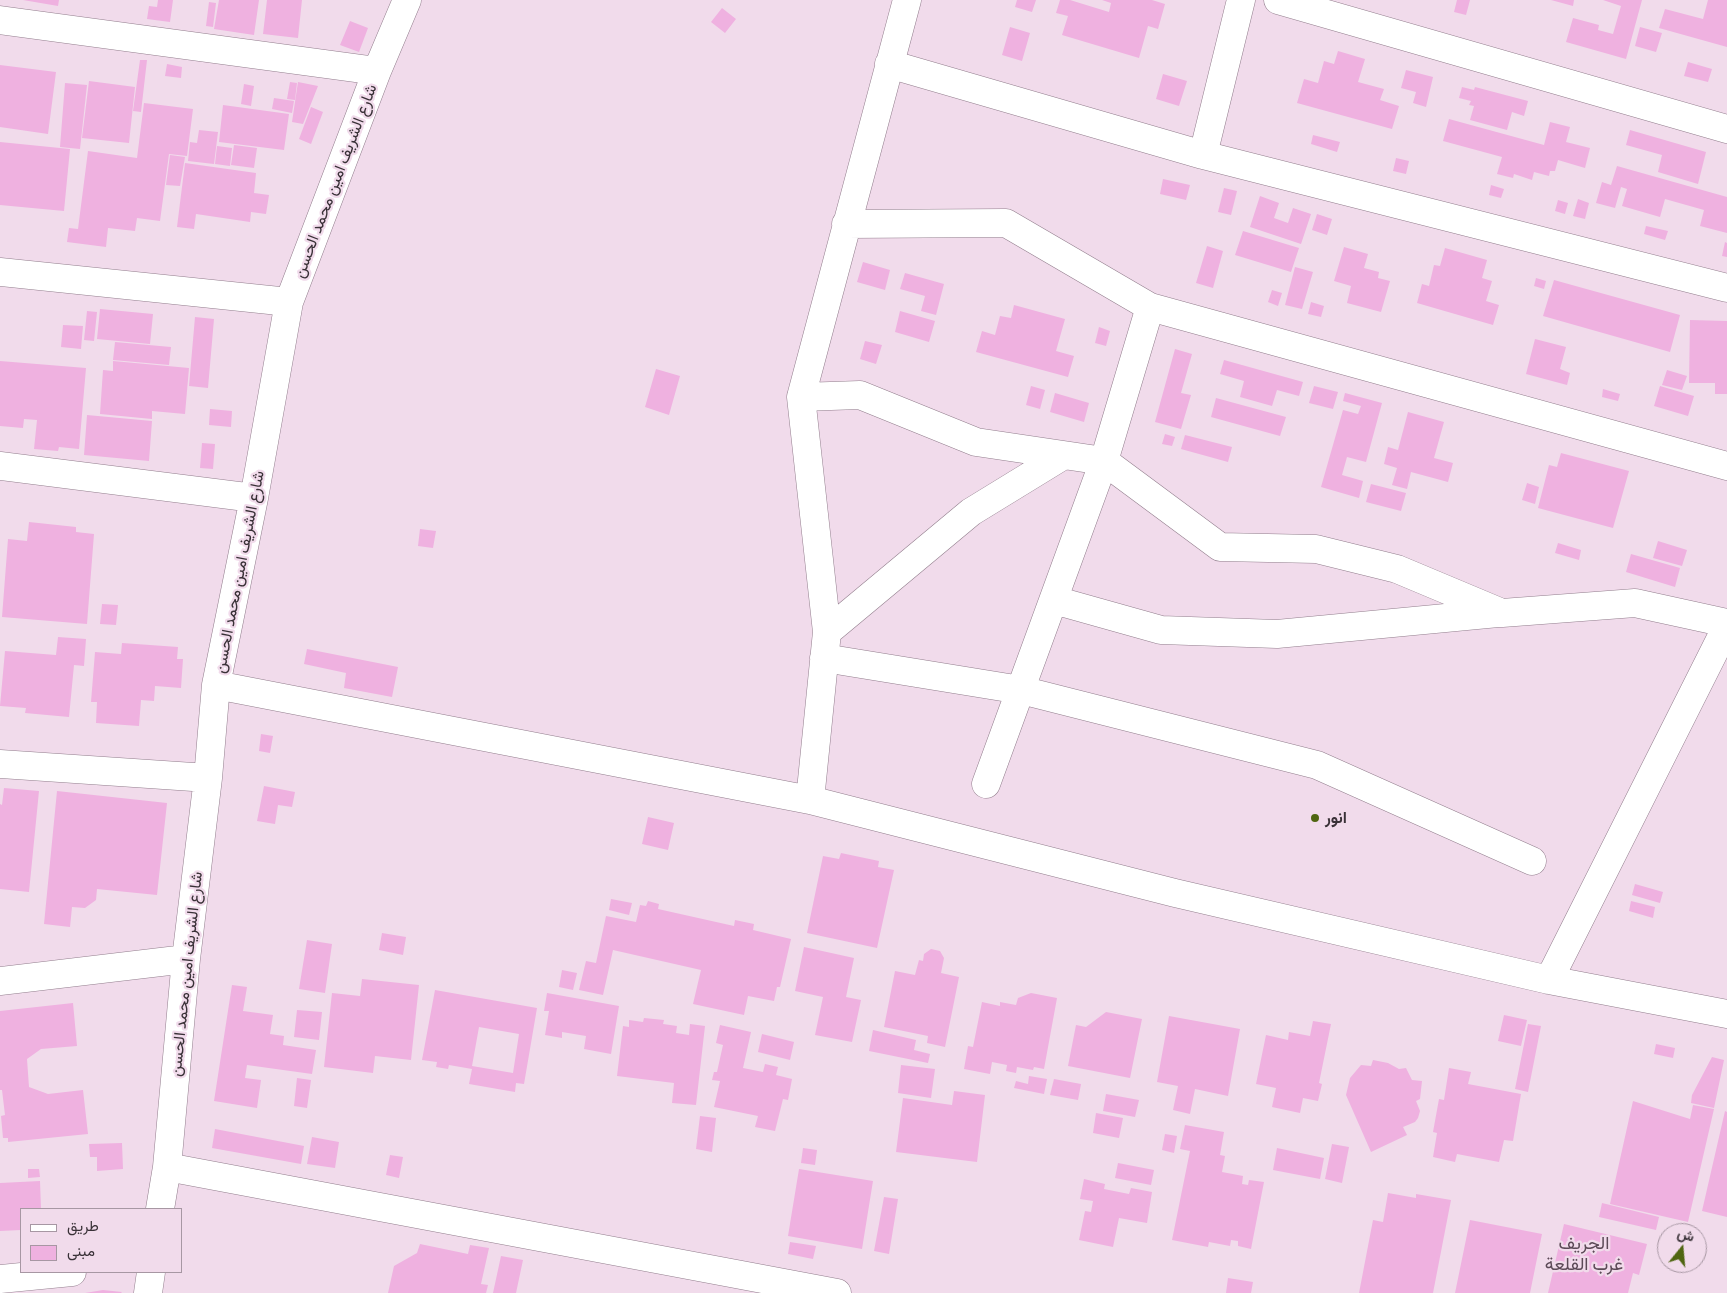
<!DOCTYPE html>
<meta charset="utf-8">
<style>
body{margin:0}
#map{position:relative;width:1727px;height:1293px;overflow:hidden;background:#f1dbeb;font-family:"Exo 2",Vazirmatn,sans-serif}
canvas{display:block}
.legend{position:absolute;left:20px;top:1208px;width:162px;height:65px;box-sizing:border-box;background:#f1dbeb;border:1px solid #a797a3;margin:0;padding:6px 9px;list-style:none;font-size:15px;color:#393137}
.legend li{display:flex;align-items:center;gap:10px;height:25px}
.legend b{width:25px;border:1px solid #a797a3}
.north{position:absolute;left:1657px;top:1223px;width:50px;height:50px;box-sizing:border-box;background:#f1dbeb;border:1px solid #a797a3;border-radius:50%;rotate:17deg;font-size:14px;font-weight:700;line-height:20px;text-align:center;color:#393137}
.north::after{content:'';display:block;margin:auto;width:18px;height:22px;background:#4f6511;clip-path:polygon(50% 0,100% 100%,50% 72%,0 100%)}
</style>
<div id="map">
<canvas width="1727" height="1293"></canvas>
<ul class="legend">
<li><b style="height:6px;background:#fff"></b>طريق</li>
<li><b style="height:14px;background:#efb1e0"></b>مبنى</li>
</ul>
<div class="north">ش</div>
</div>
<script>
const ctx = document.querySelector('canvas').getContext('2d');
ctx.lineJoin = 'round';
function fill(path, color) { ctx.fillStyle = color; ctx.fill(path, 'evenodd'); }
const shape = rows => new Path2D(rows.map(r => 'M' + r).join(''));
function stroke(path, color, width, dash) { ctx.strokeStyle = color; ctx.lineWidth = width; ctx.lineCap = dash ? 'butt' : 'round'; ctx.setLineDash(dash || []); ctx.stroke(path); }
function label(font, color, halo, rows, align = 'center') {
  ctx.font = font + ' "Exo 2",Vazirmatn,sans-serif'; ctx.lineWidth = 4.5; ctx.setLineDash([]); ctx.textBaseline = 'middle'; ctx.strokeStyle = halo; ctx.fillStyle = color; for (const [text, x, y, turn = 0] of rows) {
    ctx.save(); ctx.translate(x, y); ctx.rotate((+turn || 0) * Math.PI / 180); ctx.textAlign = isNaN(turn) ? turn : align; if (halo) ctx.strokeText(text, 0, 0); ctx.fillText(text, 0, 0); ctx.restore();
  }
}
fill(shape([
 [23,0,59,0,58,6],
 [158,0,173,0,170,22,147,19,149,6,157,7],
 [219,0,259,0,254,35,214,29],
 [267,0,302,0,298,38,263,34],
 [1017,0,1036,0,1032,12,1015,7],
 [1060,0,1070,0,1109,12,1111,3,1102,0,1152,0,1165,4,1158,29,1148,26,1139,58,1062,35,1068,16,1056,13],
 [1457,0,1470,0,1466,15,1454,12],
 [1551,0,1574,0,1573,6],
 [1603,0,1642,0,1626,59,1566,42,1573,18,1599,25,1598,30,1613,34,1621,6],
 [1708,0,1727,0,1727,47,1659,28,1665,9,1703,19],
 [209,2,216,3,213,27,206,26],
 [722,8,736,19,725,33,711,22],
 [350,21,368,28,359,52,340,45],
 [1010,27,1030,33,1022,61,1002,55],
 [1640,27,1662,33,1656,52,1635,46],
 [1338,51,1365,59,1358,82,1384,89,1380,100,1399,106,1392,129,1297,103,1304,79,1318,83,1324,61,1334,64],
 [140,60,147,60,141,112,133,111],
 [1688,62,1712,69,1708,82,1684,76],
 [167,64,182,67,181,78,165,76],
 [0,65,56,72,48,134,0,127],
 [1406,70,1433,77,1426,107,1413,103,1416,92,1401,88],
 [1163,74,1187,81,1179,106,1156,99],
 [89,81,135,87,129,143,82,138],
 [290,82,297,83,295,100,287,99],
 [298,82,318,86,303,124,292,122],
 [65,83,87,85,80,149,60,147],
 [244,84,254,86,251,106,241,104],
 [1462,87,1474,90,1475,87,1528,101,1524,116,1512,112,1507,130,1470,120,1474,106,1469,105,1471,101,1459,98],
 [274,98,294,101,292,113,272,109],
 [144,103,193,109,187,156,169,154,160,221,137,218,135,231,108,228,106,247,67,242,69,228,78,229,88,151,137,158],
 [223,105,289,114,284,150,219,142],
 [311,107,323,112,311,144,299,139],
 [1449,119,1544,145,1550,122,1570,127,1566,142,1590,148,1585,168,1558,160,1555,171,1550,171,1549,176,1534,172,1532,180,1514,174,1513,178,1497,174,1502,157,1443,141],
 [199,130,218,132,214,164,188,161,190,142,197,143],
 [1630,130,1706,152,1698,184,1658,172,1662,155,1626,145],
 [1313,135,1340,142,1337,152,1311,144],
 [0,142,70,149,64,211,0,205],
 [234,145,257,148,254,168,231,165],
 [217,146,232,148,230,166,215,164],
 [170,155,185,157,180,186,166,185],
 [1396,158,1409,161,1406,174,1393,171],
 [185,163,256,173,254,193,269,195,266,214,251,212,250,222,196,214,194,229,177,227],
 [1617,166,1727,197,1727,233,1700,226,1704,210,1665,199,1660,217,1622,206,1627,189,1621,187,1615,208,1596,203,1602,182,1611,185],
 [1163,179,1190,185,1186,200,1160,194],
 [1491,185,1504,189,1501,198,1489,195],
 [1224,188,1237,191,1231,215,1218,212],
 [1260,196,1279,203,1274,218,1288,223,1293,208,1311,214,1301,244,1250,227],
 [1578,199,1589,203,1585,219,1573,216],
 [1558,200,1568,203,1565,214,1555,211],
 [1317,214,1332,219,1327,235,1312,230],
 [1646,226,1668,231,1665,240,1644,234],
 [1243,231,1299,248,1291,272,1235,255],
 [1725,242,1727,243,1727,257,1722,256],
 [1207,246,1223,251,1213,288,1196,283],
 [1344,247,1368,254,1364,268,1379,272,1378,278,1390,281,1381,312,1347,303,1351,286,1334,281],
 [1445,248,1487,260,1482,278,1492,281,1486,301,1499,305,1493,325,1417,303,1422,284,1429,286,1434,265,1440,266],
 [863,262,890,270,885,290,857,282],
 [1295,267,1313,272,1302,309,1285,305],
 [905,273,944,284,936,315,921,311,925,296,900,289],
 [1536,278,1546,281,1544,289,1534,286],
 [1554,280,1680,315,1670,352,1543,316],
 [1272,290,1282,293,1278,306,1268,302],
 [1311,302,1324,306,1321,317,1308,314],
 [1014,305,1065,319,1056,351,1074,356,1068,377,976,352,982,331,995,335,1000,316,1011,318],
 [100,309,153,314,150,344,97,339],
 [87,311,97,312,94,341,84,340],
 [900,311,935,321,929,342,895,332],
 [195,317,214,319,208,388,189,386],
 [1690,320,1727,321,1727,394,1715,394,1715,383,1689,383],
 [63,325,83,326,81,349,61,347],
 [1099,327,1110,331,1106,346,1095,343],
 [1535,339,1566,347,1560,369,1570,373,1567,385,1526,374],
 [865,341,882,345,876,364,860,359],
 [115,342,171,347,169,365,113,360],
 [1175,349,1192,354,1181,393,1191,395,1181,429,1155,422],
 [1224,360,1303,382,1299,396,1277,390,1272,406,1240,397,1244,381,1220,374],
 [0,361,86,368,79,449,59,447,58,451,34,449,37,420,24,419,23,428,0,426],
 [113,361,189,368,185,414,152,411,152,419,100,414,103,370,113,371],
 [656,369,680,376,669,415,645,407],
 [1667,370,1687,376,1682,390,1662,385],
 [1031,386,1045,390,1040,409,1026,405],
 [1314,386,1338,392,1333,409,1309,403],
 [1660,386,1694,396,1688,416,1654,406],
 [1603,389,1620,394,1618,401,1602,397],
 [1055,393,1089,403,1084,422,1050,412],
 [1345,393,1382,403,1366,462,1347,457,1342,475,1363,481,1359,498,1321,487,1343,410,1358,414,1361,406,1343,401],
 [1216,398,1286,417,1280,436,1211,417],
 [210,409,232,411,231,427,209,425],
 [1408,412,1444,422,1434,458,1453,463,1448,482,1411,472,1407,489,1392,485,1397,468,1384,464,1388,447,1398,450],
 [87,415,152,421,149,461,84,455],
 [1165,434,1175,437,1172,446,1162,444],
 [1185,435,1232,447,1228,462,1181,449],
 [202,443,215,444,213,469,200,468],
 [1561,453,1629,471,1613,528,1538,508,1549,465,1557,467],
 [1527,483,1539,487,1535,504,1522,500],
 [1371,484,1406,493,1401,511,1366,502],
 [29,522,76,527,76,532,94,534,87,624,2,617,8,539,27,541],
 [420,529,436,531,433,548,418,546],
 [1658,541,1687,550,1682,566,1653,558],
 [1558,543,1581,550,1579,560,1555,553],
 [1631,554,1680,568,1675,587,1626,572],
 [102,604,118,605,116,625,100,624],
 [58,637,86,639,84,666,74,665,69,717,25,713,26,708,0,706,5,651,56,655],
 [122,643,178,647,177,659,183,659,181,688,155,686,154,701,141,700,139,726,96,723,97,702,91,702,95,652,121,654],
 [307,649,398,667,392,697,344,688,346,673,304,664],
 [261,734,273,736,270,753,259,751],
 [264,786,295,792,292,807,278,805,275,824,257,821],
 [4,788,39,791,29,892,0,889,0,804,2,805],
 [57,791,167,803,157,895,97,889,96,900,85,908,72,907,70,927,44,924],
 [648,817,674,823,668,850,642,844],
 [841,853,879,861,878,867,894,870,877,948,807,933,823,856,839,859],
 [1635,884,1663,892,1660,903,1632,895],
 [611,899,632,903,629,915,609,910],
 [648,901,659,904,658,909,734,926,735,920,754,924,753,930,791,939,780,987,777,987,774,1001,748,996,744,1015,693,1004,701,970,613,950,603,995,579,990,586,961,596,963,606,916,636,922,640,905,646,906],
 [1631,901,1655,907,1653,918,1629,911],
 [382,933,406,937,403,955,379,950],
 [307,940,332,944,325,993,299,989],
 [804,947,854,958,846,997,861,1000,852,1042,815,1035,823,997,795,991],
 [931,949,940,951,944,958,941,973,959,977,945,1047,927,1043,928,1036,884,1027,895,971,915,975,919,960,923,961,924,954],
 [562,970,577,973,573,990,559,987],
 [362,979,419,985,411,1060,375,1056,373,1073,324,1067,332,993,360,996],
 [232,985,247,987,243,1011,273,1015,270,1034,284,1036,283,1045,316,1050,312,1074,247,1065,245,1078,261,1080,257,1108,214,1101],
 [435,990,537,1008,524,1084,516,1083,515,1092,469,1084,472,1069,449,1065,448,1069,436,1067,437,1062,422,1060],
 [479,1027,519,1034,513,1073,472,1066],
 [547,993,619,1006,611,1054,584,1049,586,1036,562,1032,562,1038,545,1035,549,1011,544,1011],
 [1031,993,1057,998,1044,1069,1034,1067,1033,1070,1017,1067,1016,1073,1006,1071,1007,1065,992,1062,990,1074,964,1069,968,1046,973,1047,982,1002,1000,1006,1000,1002,1016,1005,1018,998],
 [73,1003,77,1046,41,1049,27,1059,29,1087,48,1094,83,1090,88,1134,8,1142,8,1138,3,1138,1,1116,5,1115,2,1090,0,1090,0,1011],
 [297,1010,322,1012,319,1040,294,1037],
 [1106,1012,1142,1019,1130,1078,1068,1066,1076,1025,1086,1027],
 [1504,1015,1527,1020,1521,1046,1498,1041],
 [1169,1016,1240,1029,1228,1096,1195,1089,1190,1114,1173,1110,1178,1086,1157,1082],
 [644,1018,664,1020,663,1024,677,1026,676,1033,689,1035,690,1024,705,1026,696,1105,672,1103,674,1083,617,1076,623,1026,629,1027,629,1020,643,1022],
 [1313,1021,1331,1024,1319,1083,1322,1084,1318,1101,1303,1098,1300,1113,1272,1107,1276,1088,1256,1084,1266,1035,1288,1040,1289,1032,1310,1036],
 [1528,1024,1541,1026,1528,1092,1515,1089],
 [720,1025,751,1032,743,1068,763,1072,765,1064,778,1067,776,1075,792,1079,788,1100,783,1099,775,1131,755,1127,758,1116,714,1107,720,1081,712,1080,714,1072,717,1072,723,1045,716,1043],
 [873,1030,916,1040,914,1050,930,1054,928,1063,869,1051],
 [762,1034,794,1042,790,1060,758,1052],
 [1656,1044,1675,1048,1673,1058,1654,1054],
 [1712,1057,1724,1060,1714,1108,1691,1103,1692,1095],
 [1373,1060,1388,1063,1399,1069,1406,1068,1412,1080,1422,1081,1420,1099,1416,1101,1420,1111,1418,1118,1415,1122,1403,1127,1407,1135,1371,1152,1346,1095,1350,1078,1361,1065,1371,1066],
 [901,1065,935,1069,931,1098,898,1093],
 [1449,1068,1471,1072,1468,1084,1521,1094,1513,1141,1504,1140,1499,1162,1457,1154,1455,1162,1433,1157,1437,1133,1433,1132,1439,1099,1444,1100],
 [1029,1076,1047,1079,1044,1094,1014,1088,1016,1081,1028,1084],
 [297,1078,311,1080,307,1108,294,1106],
 [1054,1079,1081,1084,1078,1100,1050,1095],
 [954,1091,985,1095,977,1162,896,1152,903,1098,952,1105],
 [1106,1094,1139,1100,1135,1117,1103,1111],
 [1633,1101,1690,1119,1693,1105,1714,1109,1688,1222,1610,1204],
 [1725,1111,1727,1112,1727,1217,1702,1211],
 [1096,1113,1123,1118,1119,1138,1093,1133],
 [700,1116,716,1118,712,1152,696,1149],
 [1185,1125,1224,1132,1220,1155,1225,1156,1222,1172,1243,1176,1242,1184,1248,1185,1249,1180,1264,1182,1251,1249,1238,1246,1238,1241,1231,1240,1230,1246,1209,1242,1208,1247,1172,1240,1190,1151,1180,1149],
 [215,1129,304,1146,301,1164,212,1148],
 [1165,1134,1177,1136,1174,1153,1162,1150],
 [312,1137,339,1142,335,1168,307,1164],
 [122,1143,123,1169,97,1171,97,1157,90,1157,89,1144],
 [1332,1144,1349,1147,1342,1183,1325,1179],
 [803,1148,817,1150,815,1165,801,1163],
 [1277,1148,1324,1158,1320,1179,1273,1170],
 [390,1155,403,1157,399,1178,386,1175],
 [1118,1163,1154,1170,1151,1185,1115,1178],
 [28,1169,39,1169,40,1177,28,1178],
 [799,1169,873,1181,862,1249,788,1236],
 [1084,1179,1105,1184,1104,1189,1129,1194,1131,1188,1152,1192,1147,1223,1119,1218,1113,1247,1079,1240,1085,1211,1091,1212,1093,1201,1080,1199],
 [40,1181,41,1209,21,1209,21,1230,0,1231,0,1183],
 [1388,1193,1416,1198,1416,1194,1451,1200,1433,1293,1359,1293,1373,1220,1383,1222],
 [884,1197,898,1199,889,1254,874,1251],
 [1602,1203,1659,1217,1656,1230,1599,1217],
 [1470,1220,1542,1234,1530,1293,1455,1293],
 [1564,1224,1647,1244,1639,1275,1633,1273,1628,1293,1548,1293],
 [790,1242,816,1246,813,1259,788,1254],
 [420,1244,468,1254,470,1245,489,1248,481,1284,488,1285,486,1293,388,1293,394,1266,417,1253],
 [501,1256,523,1260,516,1293,493,1293],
 [1228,1278,1253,1282,1251,1293,1226,1293],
 [103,1290,122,1292,121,1293,85,1293]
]), '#efb1e0');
const street = shape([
 [1278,0,1727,129],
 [0,20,377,71],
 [889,64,1203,155,1727,288],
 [1203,155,1241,0],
 [846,224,1006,223,1150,307,1727,466],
 [0,272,289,302],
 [801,397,860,395,976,442,1104,461,1220,547,1316,549,1397,569,1502,613,1635,603,1727,623],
 [0,466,254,498],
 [1054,600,1161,630,1277,634,1498,613],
 [827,632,971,512,1064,455],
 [824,658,1021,690,1317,765,1532,861],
 [216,685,810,800,1175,893,1549,980,1727,1014],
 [0,764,208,778],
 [986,784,1104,461,1150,307],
 [810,800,827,632,801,397,907,0],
 [1549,980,1727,626],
 [0,981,186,959],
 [167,1167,837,1293],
 [160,1209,167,1167,186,959,208,778,216,685,254,498,289,302,377,71,407,0],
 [0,1279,72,1272],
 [148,1293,151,1272]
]);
stroke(street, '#927e8d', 29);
stroke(street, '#fff', 28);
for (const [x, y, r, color] of [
 [1315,818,5,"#4f6511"]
]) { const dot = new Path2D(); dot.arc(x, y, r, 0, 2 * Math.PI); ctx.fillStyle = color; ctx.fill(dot); stroke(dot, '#f1dbeb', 2); }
label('16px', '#393137', '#f1dbeb', [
 ["شارع الشريف امين محمد الحسن",335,181,-69],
 ["شارع الشريف امين محمد الحسن",239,572,-79],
 ["شارع الشريف امين محمد الحسن",186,974,-84]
]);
label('bold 16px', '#393137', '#f1dbeb', [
 ["انور",1325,818]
], 'left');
label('18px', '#5c4a57', '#f1dbeb', [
 ["الجريف",1584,1243],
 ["غرب القلعة",1584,1264]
]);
</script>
